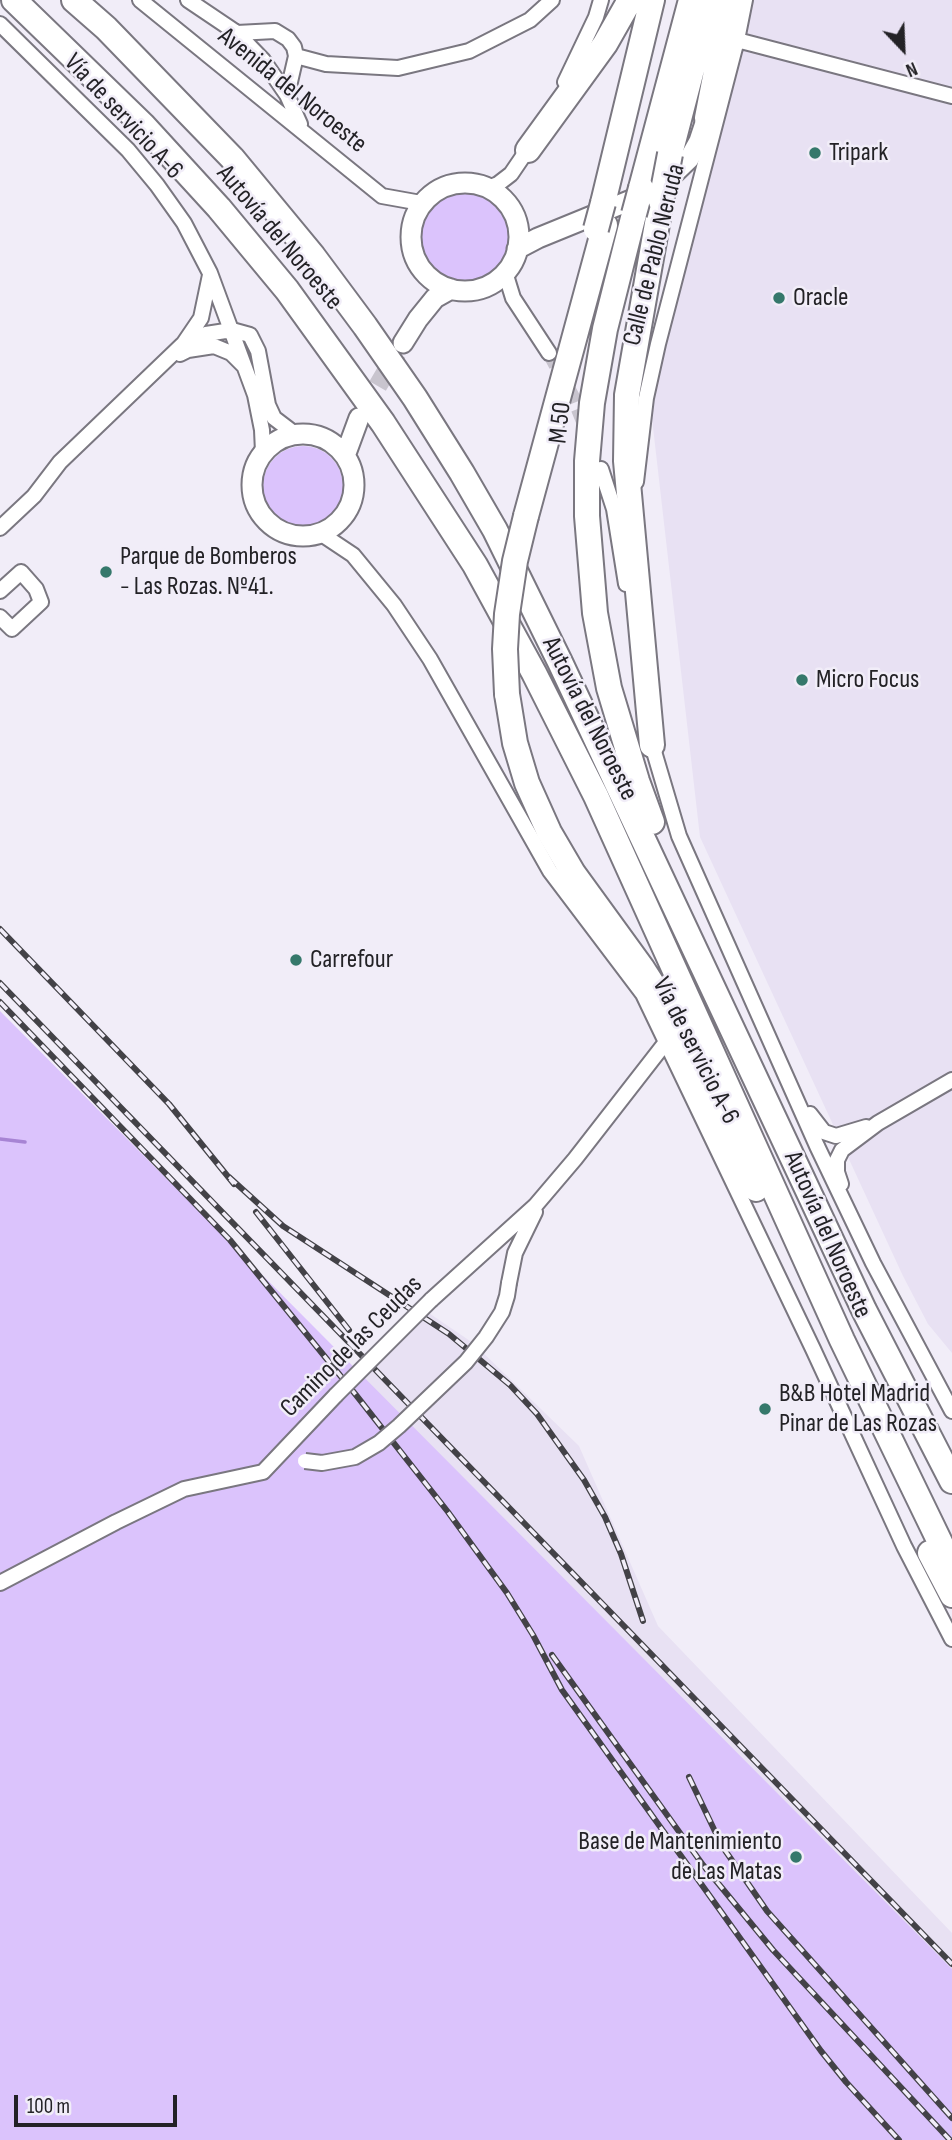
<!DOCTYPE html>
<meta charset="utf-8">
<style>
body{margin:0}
#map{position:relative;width:952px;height:2140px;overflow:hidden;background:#f1edf8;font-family:"Sofia Sans Condensed",sans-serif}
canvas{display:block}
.north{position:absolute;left:868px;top:14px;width:70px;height:70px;-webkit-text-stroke:5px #f1edf8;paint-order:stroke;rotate:157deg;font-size:19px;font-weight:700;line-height:28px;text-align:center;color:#232226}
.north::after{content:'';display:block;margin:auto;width:24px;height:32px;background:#232226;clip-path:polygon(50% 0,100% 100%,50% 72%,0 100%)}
.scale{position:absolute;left:14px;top:2095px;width:163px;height:32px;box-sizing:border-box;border:4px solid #232226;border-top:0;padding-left:9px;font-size:21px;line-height:24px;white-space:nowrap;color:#232226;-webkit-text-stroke:5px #f1edf8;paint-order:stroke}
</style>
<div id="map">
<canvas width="952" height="2140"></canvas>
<div class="north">N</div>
<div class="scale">100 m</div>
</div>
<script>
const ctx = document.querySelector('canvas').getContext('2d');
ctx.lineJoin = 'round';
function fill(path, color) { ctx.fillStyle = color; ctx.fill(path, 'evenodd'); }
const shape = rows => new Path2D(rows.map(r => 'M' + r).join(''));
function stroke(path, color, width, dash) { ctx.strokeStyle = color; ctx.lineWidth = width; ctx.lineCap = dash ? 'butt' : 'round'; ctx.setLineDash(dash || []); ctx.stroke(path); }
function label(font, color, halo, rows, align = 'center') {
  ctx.font = font + ' "Sofia Sans Condensed",sans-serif'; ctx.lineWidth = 5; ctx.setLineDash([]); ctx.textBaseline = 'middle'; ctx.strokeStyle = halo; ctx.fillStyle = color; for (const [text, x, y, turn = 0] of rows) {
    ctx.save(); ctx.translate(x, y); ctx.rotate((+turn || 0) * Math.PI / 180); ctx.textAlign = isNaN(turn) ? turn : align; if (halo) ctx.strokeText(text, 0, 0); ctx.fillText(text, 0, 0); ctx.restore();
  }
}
fill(shape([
 [746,0,952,0,952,1353,928,1324,903,1276,700,837,650,401],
 [426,1311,473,1343,579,1446,658,1626,952,1933,952,2140,320,1419]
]), '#e8e1f3');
fill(shape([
 '417 236a46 46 0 1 1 92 0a46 46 0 1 1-92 0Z',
 '263 486a40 40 0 1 1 80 0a40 40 0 1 1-80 0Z',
 [0,1011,952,1969,952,2140,0,2140]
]), '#dbc3fc');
stroke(shape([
 [0,1139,25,1142]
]), '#a784d4', 3.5);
stroke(shape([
 [549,353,573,397,586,429]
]), '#c8c4ce', 14, [14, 7]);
stroke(shape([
 [363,411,397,353]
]), '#c8c4ce', 19, [19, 10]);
const street = shape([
 [140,0,382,196,421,203],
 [188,0,237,33,263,60,287,95],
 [0,24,128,150,157,185,184,223,210,273,255,395,262,430,263,452],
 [237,33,275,31,288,39,294,47,296,56,326,64,398,68,469,51,530,20,552,0],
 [737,40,952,96],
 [296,56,287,95,300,124],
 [565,82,596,17,601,0],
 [488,188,498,184,511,174,530,146],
 [505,272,513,298,549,353],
 [184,343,201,318,210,275],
 [180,354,188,350,214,346,231,353,243,365],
 [601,469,614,509,626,584],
 [636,482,646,398,658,344,737,40,745,0],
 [0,528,34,496,60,462,182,345,206,334,232,330,250,335,258,351,268,405,274,418,295,434],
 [320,533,353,555,394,605,430,659,550,871,643,994,813,1349,904,1546,952,1639],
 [0,591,21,572,36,589,41,602,12,629,0,617],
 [650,738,679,836,817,1146,873,1263,952,1411],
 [810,1114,824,1132,836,1136,866,1127],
 [841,1184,837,1172,837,1160,842,1150,878,1123,952,1080],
 [509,1283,515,1253,535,1212],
 [431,1300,535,1206,575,1159,666,1042],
 [0,1583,116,1522,184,1489,263,1472,336,1395]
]);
const secondary = shape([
 '411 237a54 54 0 1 1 108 0a54 54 0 1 1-108 0Z',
 [517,249,538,238,641,196,663,184,689,159,699,141,711,105],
 [403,343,418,319,435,298,451,289],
 '252 485a51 51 0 1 1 102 0a51 51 0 1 1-102 0Z',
 [345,456,359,418]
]);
const highway = shape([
 [14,0,143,125,219,208,287,290,383,423,475,565,534,673,596,796,842,1340,952,1567],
 [74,0,106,28,232,158,313,256,365,326,415,398,462,473,495,530,560,662,864,1310,952,1481],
 [707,118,730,0],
 [528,150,605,44,630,0],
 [670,154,710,0],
 [641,188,691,0],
 [603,203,652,0],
 [634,214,605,329,592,403,587,461,587,516,595,613,609,688,637,781,652,822],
 [526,516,605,225],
 [507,694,515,743,527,783,549,832,573,873,642,968,665,1004,756,1189],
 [652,745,626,461,627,395,661,201],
 [930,1553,952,1595]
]);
stroke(street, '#7a7780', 18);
stroke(secondary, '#7a7780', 23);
stroke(highway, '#7a7780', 28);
stroke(street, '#fff', 14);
stroke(secondary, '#fff', 19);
stroke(highway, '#fff', 24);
const rail = shape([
 [0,929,169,1104,234,1184],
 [0,983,952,1964],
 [0,1002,230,1240,356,1395,448,1512,507,1593,533,1635,562,1690,821,2051,846,2082,899,2140],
 [229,1177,283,1226,449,1334,510,1385,537,1414,584,1480,605,1517,621,1554,643,1621],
 [256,1212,349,1330],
 [552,1655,703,1865,773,1950,950,2140],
 [689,1777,722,1846,767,1911,952,2118]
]);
stroke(rail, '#434247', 6);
stroke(rail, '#f1edf8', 3.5, [10]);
const streetBridge = shape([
 [336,1395,431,1300],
 [305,1461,322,1463,355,1457,379,1443,399,1426,466,1362,486,1337,502,1312,507,1296,509,1283]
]);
const highwayBridge = shape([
 [661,201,670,154],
 [634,214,641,188],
 [596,229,603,203],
 [507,694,505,649,507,614,515,561,526,516]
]);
stroke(streetBridge, '#7a7780', 18, []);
stroke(highwayBridge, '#7a7780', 28, []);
stroke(streetBridge, '#fff', 14);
stroke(highwayBridge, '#fff', 24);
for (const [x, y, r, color] of [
 [815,153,7,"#35786b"],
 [779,298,7,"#35786b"],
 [106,572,7,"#35786b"],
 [802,680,7,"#35786b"],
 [296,960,7,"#35786b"],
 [765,1409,7,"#35786b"],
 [796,1857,7,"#35786b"]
]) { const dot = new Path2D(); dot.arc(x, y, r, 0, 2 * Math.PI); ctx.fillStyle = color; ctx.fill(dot); stroke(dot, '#f1edf8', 2.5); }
label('26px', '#232226', '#f1edf8', [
 ["Avenida del Noroeste",292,91,39],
 ["Vía de servicio A-6",123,117,47],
 ["Autovía del Noroeste",279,238,50],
 ["Calle de Pablo Neruda",655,255,-76],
 ["M 50",561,423,-84],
 ["Autovía del Noroeste",589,719,63],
 ["Vía de servicio A-6",695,1051,63],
 ["Autovía del Noroeste",827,1235,66],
 ["Camino de las Ceudas",352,1347,-45]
]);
label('26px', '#232226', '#f1edf8', [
 ["Tripark",829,153],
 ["Oracle",793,298],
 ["Parque de Bomberos",120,557],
 ["- Las Rozas. Nº41.",120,587],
 ["Micro Focus",816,680],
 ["Carrefour",310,960],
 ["B&B Hotel Madrid",779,1394],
 ["Pinar de Las Rozas",779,1424],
 ["Base de Mantenimiento",782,1842,"right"],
 ["de Las Matas",782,1872,"right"]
], 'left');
</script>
